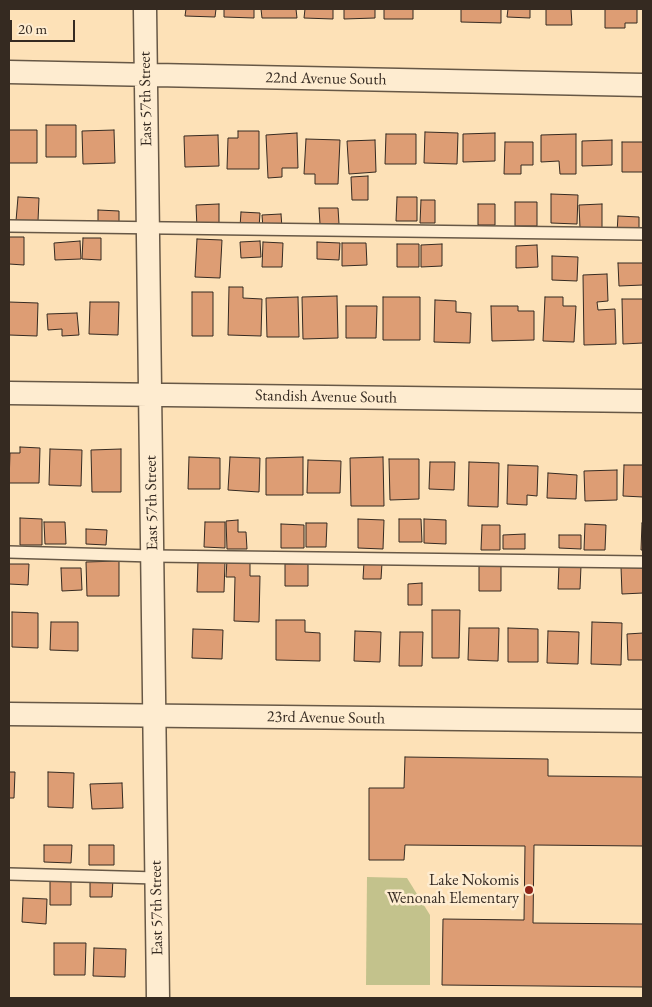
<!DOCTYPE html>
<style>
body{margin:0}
#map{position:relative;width:652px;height:1007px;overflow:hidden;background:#fde1b7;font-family:"EB Garamond",serif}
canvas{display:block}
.frame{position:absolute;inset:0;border:10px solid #352a21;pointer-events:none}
.scale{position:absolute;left:10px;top:20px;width:65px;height:22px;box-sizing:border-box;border:2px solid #352a21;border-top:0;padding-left:6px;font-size:15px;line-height:18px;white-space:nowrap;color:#352a21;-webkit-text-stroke:4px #feecd0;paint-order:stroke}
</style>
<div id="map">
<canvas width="652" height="1007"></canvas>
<div class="frame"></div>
<div class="scale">20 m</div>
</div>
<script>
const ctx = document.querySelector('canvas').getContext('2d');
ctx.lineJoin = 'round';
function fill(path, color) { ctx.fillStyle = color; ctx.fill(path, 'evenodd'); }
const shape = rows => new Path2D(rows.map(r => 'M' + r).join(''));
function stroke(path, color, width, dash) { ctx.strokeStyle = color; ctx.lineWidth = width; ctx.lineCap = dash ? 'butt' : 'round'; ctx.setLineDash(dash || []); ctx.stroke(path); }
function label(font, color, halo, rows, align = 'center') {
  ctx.font = font + ' "EB Garamond",serif'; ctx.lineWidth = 5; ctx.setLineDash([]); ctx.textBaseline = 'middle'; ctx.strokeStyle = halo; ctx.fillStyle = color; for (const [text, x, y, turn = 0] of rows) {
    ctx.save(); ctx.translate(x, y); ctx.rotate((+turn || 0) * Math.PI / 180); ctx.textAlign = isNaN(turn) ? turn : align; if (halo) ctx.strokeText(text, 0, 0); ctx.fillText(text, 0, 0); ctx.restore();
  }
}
fill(shape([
 [367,877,407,878,430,915,430,985,366,985]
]), '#c3c28c');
const building = shape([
 [186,9,216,9,215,17,185,16,186,9],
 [224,9,254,9,254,18,224,17,224,9],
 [261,9,296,9,297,18,262,18,261,9],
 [305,9,333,9,333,19,304,18,305,9],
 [344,9,375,9,375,18,344,19,344,9],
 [384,9,413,9,413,19,384,19,384,9],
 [461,9,501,9,501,23,461,22,461,9],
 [508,9,530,9,530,18,507,17,508,9],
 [546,9,571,9,572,25,546,25,546,9],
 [605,9,637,9,637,23,625,23,625,28,605,28,605,9],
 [46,125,76,125,76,157,46,157,46,125],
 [9,130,37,130,37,163,9,163,9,130],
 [114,130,115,163,83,164,82,131,114,130],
 [238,131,259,131,259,169,227,169,228,138,238,138,238,131],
 [425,132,458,133,457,164,424,163,425,132],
 [297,133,298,168,282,168,282,177,268,178,266,135,297,133],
 [495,133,495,161,463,162,463,134,495,133],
 [386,134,416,134,416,164,385,164,386,134],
 [576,134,576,174,560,174,559,161,541,162,541,135,576,134],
 [218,135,219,166,185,167,184,136,218,135],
 [306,139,340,140,338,184,315,184,315,174,304,174,306,139],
 [375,140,376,172,349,174,347,141,375,140],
 [612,140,612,165,582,166,582,141,612,140],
 [505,142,533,142,533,165,521,165,521,174,504,174,505,142],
 [622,142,643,142,643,172,622,172,622,142],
 [368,176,368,200,352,200,351,177,368,176],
 [551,194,578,195,577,224,551,223,551,194],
 [18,197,39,198,38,221,16,221,18,197],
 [397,197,417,197,417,221,396,221,397,197],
 [421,200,435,200,435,223,420,223,421,200],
 [515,202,537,202,537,226,515,226,515,202],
 [219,204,219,227,197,228,196,205,219,204],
 [478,204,495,204,495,225,478,225,478,204],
 [602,204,602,228,580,228,579,205,602,204],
 [319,208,338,208,339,224,320,224,319,208],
 [98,210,119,211,119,224,98,223,98,210],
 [241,212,260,213,259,228,240,227,241,212],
 [281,214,282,228,263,228,262,215,281,214],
 [618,216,639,217,639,233,617,233,618,216],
 [9,237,24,237,24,265,9,264,9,237],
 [83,238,101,238,101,260,82,259,83,238],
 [197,239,222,240,220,278,195,277,197,239],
 [80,241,81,259,55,260,54,243,80,241],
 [260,241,261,257,241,258,240,242,260,241],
 [263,242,283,243,282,267,262,267,263,242],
 [317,242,340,243,339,260,317,259,317,242],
 [342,243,366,243,367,265,342,266,342,243],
 [397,244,419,244,419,267,397,267,397,244],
 [442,244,442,266,421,267,421,245,442,244],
 [537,245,538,267,516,268,516,246,537,245],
 [552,256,578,257,577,281,552,280,552,256],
 [618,263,643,263,643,285,619,286,618,263],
 [607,274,608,301,597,302,598,310,615,309,616,344,584,345,583,275,607,274],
 [229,287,243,287,243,298,262,299,261,336,228,335,229,287],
 [192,292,213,292,213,336,192,336,192,292],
 [337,296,338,338,303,339,302,297,337,296],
 [298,297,299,337,267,337,266,298,298,297],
 [383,297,420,297,420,340,383,340,383,297],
 [545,297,563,297,563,306,576,306,574,342,543,341,545,297],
 [622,299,643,299,643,343,623,344,622,299],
 [435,300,456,301,456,312,471,313,470,343,434,342,435,300],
 [9,302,38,303,37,336,9,335,9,302],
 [90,302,119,302,118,335,89,334,90,302],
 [346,306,377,306,376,338,346,338,346,306],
 [491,306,518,306,518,311,534,311,534,340,492,341,491,306],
 [77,313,79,335,62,336,62,329,48,330,47,314,77,313],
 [20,447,40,448,39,483,9,483,10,453,20,453,20,447],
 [50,449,82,450,81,486,49,485,50,449],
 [121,449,121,492,92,492,91,450,121,449],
 [189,457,220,458,220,489,188,489,189,457],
 [230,457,260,458,259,492,228,490,230,457],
 [303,457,303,495,266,495,266,458,303,457],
 [383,457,384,506,351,506,350,458,383,457],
 [389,459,419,459,419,499,390,500,389,459],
 [308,460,341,461,340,493,307,493,308,460],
 [430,462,455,462,454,490,429,489,430,462],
 [469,462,499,463,498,507,468,506,469,462],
 [508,465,538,466,537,496,527,495,527,505,507,504,508,465],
 [624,465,643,465,643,497,623,496,624,465],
 [617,470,617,500,585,501,584,471,617,470],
 [548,473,577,475,576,499,547,498,548,473],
 [20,518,42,519,42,545,20,545,20,518],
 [358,519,384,520,383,549,358,548,358,519],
 [399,519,421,519,422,542,399,542,399,519],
 [424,519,446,520,446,544,424,543,424,519],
 [238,520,238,532,246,532,247,549,227,549,226,521,238,520],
 [44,522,65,522,66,544,45,544,44,522],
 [205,522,225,522,225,548,204,547,205,522],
 [306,523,327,523,326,547,306,547,306,523],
 [642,523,643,523,643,550,641,550,642,523],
 [281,524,304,525,304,548,281,548,281,524],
 [585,524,606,525,605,550,584,550,585,524],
 [482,525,500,525,500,550,481,550,482,525],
 [86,529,107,530,106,545,86,544,86,529],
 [525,534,525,549,503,549,503,535,525,534],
 [559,535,581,535,581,549,559,548,559,535],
 [227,560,250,561,250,576,260,576,259,622,234,621,235,577,226,577,227,560],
 [119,561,119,596,87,596,86,562,119,561],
 [198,561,225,561,224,592,197,592,198,561],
 [364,562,382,563,381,579,363,579,364,562],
 [9,564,29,564,28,585,9,584,9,564],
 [285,564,308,564,308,586,285,586,285,564],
 [479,564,501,564,501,591,479,591,479,564],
 [559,565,581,566,580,589,558,589,559,565],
 [643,566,643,593,622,594,621,567,643,566],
 [61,568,81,568,82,590,62,591,61,568],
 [422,583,422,605,408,605,408,584,422,583],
 [432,610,460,610,459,658,432,658,432,610],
 [12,612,38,613,38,648,12,647,12,612],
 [276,620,305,620,305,632,320,633,320,661,276,660,276,620],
 [51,622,78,622,78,651,50,650,51,622],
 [592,622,622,623,621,665,591,664,592,622],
 [469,628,499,628,498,661,468,660,469,628],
 [508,628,538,629,538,662,508,662,508,628],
 [193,629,223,630,222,659,192,658,193,629],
 [355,631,381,632,380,662,354,661,355,631],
 [548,631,579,632,578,664,547,663,548,631],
 [400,632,423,632,422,666,399,666,400,632],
 [643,633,643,660,628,660,627,634,643,633],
 [405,757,548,759,548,776,643,777,643,846,534,845,533,923,643,924,643,987,442,985,443,919,524,920,525,846,405,845,404,860,369,860,369,788,404,788,405,757],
 [9,772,15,772,14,798,9,798,9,772],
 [48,772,74,773,73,808,48,807,48,772],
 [122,783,123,808,92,809,90,784,122,783],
 [44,845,72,845,71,863,44,862,44,845],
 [89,845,114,845,114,865,89,865,89,845],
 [50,878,71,879,71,905,50,905,50,878],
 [90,878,113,879,112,897,90,897,90,878],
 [23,898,47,899,46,924,22,922,23,898],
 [54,943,86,943,85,975,54,975,54,943],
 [94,948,126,949,125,977,93,976,94,948]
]);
fill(building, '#dd9d74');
stroke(building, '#352a21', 1);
const lane = shape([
 [9,226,643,234],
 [9,552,153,556,643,562],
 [9,874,157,878]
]);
const street = shape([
 [145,9,158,998],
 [9,72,643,85],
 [9,393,643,401],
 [9,714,643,721]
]);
stroke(lane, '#675846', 14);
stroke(street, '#675846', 25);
stroke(lane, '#feecd0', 11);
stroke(street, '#feecd0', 22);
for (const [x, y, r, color] of [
 [529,890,5,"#8f2418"]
]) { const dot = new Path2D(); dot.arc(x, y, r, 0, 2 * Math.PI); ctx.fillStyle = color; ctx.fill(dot); stroke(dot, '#feecd0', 2); }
label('16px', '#352a21', '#feecd0', [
 ["22nd Avenue South",326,79,1],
 ["East 57th Street",146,99,-91],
 ["Standish Avenue South",326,397,1],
 ["East 57th Street",152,503,-91],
 ["23rd Avenue South",326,718,1],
 ["East 57th Street",157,908,-91]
]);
label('16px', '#352a21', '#feecd0', [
 ["Lake Nokomis",519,881],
 ["Wenonah Elementary",519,899]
], 'right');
</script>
